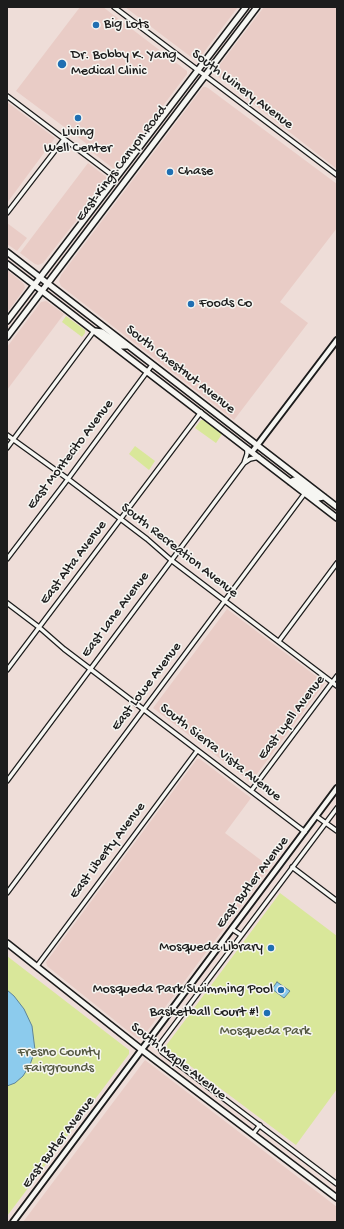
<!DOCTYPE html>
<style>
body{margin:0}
#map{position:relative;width:344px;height:1229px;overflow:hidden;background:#eeddd8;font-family:"Gochi Hand",sans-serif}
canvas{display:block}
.frame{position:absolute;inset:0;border:8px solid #1c1c1c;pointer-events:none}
</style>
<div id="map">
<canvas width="344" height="1229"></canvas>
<div class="frame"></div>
</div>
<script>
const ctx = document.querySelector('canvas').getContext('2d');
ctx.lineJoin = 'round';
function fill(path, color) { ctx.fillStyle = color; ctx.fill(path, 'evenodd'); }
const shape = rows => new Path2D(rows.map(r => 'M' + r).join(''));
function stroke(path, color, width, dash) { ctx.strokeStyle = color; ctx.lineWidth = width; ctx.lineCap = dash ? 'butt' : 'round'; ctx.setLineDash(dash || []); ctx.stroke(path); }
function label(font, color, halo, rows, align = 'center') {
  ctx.font = font + ' "Gochi Hand",sans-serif'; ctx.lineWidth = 3; ctx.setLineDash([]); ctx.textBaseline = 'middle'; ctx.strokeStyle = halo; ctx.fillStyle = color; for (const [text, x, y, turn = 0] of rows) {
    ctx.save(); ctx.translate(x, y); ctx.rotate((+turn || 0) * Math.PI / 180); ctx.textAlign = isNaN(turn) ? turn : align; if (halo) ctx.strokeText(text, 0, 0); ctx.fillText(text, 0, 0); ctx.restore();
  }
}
fill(shape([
 [80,7,103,7,187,71,187,74,116,168,114,169,85,147,87,144,16,91],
 [125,7,238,7,198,60,195,60],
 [264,7,337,7,337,169,216,75,215,71],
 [203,87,206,87,208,88,337,184,337,228,280,302,308,323,234,420,61,286,59,281,61,275],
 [7,102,55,138,7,203],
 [88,163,109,179,43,263,38,265,35,264,20,253],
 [7,223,27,238,17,251,7,244],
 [7,270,24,284,25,288,7,313],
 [46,301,64,314,7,390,7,347,41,302],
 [227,609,325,683,251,782,153,708],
 [197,759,200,759,251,798,225,833,270,867,142,1038,138,1039,47,966,46,962],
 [145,1060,337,1207,337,1222,23,1222]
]), '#e9ccc6');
fill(shape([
 [66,316,85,330,85,333,82,337,62,322],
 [201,420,203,420,222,434,216,443,195,428],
 [135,446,155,461,149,470,129,454],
 [280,893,337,936,337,1089,296,1145,165,1047],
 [7,956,129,1050,129,1054,7,1216]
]), '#d9e79a');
const water = shape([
 [277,982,290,991,284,998,272,989,277,982],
 [7,990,14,996,24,1009,32,1026,35,1050,30,1065,23,1076,15,1083,7,1086,7,990]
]);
fill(water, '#8ccbed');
stroke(water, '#5f8599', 1);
const minor = shape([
 [114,7,337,175],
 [7,96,116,178],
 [7,213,64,139],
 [7,435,68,479,147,539,171,560,337,686],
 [7,448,94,331],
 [244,463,250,459,259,457],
 [7,559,68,479,152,365],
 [7,603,40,628,64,649,305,832],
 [279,641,337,563],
 [7,670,201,412],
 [7,781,244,463,247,454,247,448],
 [251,791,337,676],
 [337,808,160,1044,160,1048,162,1052,337,1184],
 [316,816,337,831],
 [292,867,337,901],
 [7,893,305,493],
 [232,929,241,935],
 [37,966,197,751],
 [253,1134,260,1125]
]);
const tertiary = shape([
 [252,452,337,340],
 [13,1222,337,788]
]);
const secondary = shape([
 [7,252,337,507],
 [7,264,337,518],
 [7,321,246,7],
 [95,331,102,332,121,346,128,346],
 [7,337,257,7],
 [290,482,294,480,318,498,324,497],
 [7,943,142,1050,337,1198]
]);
stroke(minor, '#1c1c1c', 6);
stroke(tertiary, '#1c1c1c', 8);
stroke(secondary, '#1c1c1c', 8);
stroke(minor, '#f6f6f2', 3.5);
stroke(tertiary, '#f6f6f2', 4.5);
stroke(secondary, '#f6f6f2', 5);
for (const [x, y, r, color] of [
 [96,25,4,"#1f6fb2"],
 [62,64,5,"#1f6fb2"],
 [78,118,4,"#1f6fb2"],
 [170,172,4,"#1f6fb2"],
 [191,304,4,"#1f6fb2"],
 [271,948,4,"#1f6fb2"],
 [281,990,4,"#1f6fb2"],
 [267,1013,4,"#1f6fb2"]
]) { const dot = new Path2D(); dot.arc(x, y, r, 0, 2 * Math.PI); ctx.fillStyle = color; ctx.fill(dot); stroke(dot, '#f6f6f2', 1.5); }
label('14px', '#1c1c1c', '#f6f6f2', [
 ["Big Lots",104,25],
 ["Dr. Bobby K. Yang",71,56],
 ["Medical Clinic",71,72],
 ["Living",78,133,"center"],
 ["Well Center",78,149,"center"],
 ["Chase",178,172],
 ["Foods Co",199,304],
 ["Mosqueda Library",263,948,"right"],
 ["Mosqueda Park Swimming Pool",273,990,"right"],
 ["Basketball Court #!",259,1013,"right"]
], 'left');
label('14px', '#1c1c1c', '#f6f6f2', [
 ["South Winery Avenue",242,90,37],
 ["East Kings Canyon Road",122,164,-53],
 ["South Chestnut Avenue",180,370,38],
 ["East Montecito Avenue",71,455,-53],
 ["South Recreation Avenue",179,551,38],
 ["East Alta Avenue",74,563,-53],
 ["East Lane Avenue",116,615,-53],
 ["East Lowe Avenue",147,687,-53],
 ["East Lyell Avenue",292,718,-53],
 ["South Sierra Vista Avenue",220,753,38],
 ["East Liberty Avenue",108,851,-53],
 ["East Butler Avenue",253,883,-53],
 ["South Maple Avenue",178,1062,38],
 ["East Butler Avenue",59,1143,-53]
]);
label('14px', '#555942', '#f6f6f2', [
 ["Mosqueda Park",265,1032],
 ["Fresno County",59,1053],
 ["Fairgrounds",59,1069]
]);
</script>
